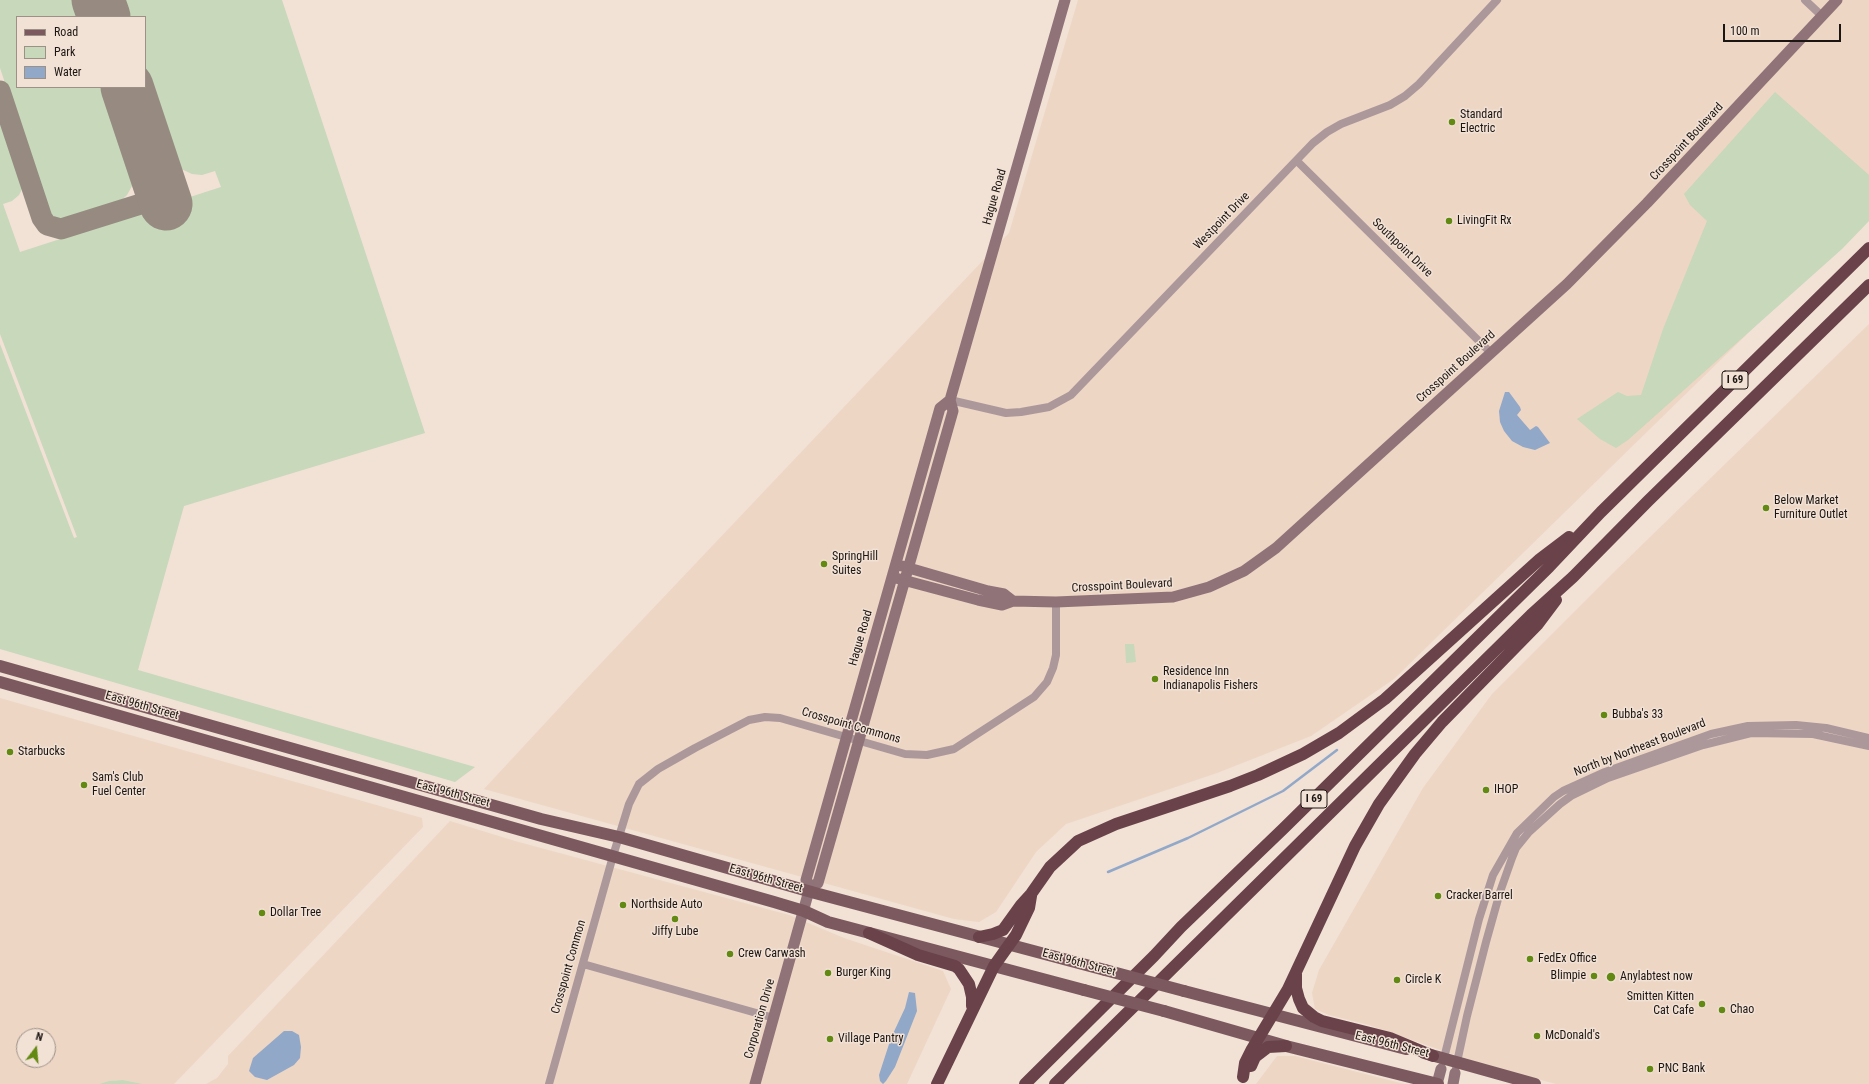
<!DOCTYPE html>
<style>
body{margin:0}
#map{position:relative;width:1869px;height:1084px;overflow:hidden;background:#f2e1d5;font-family:"Roboto Condensed",sans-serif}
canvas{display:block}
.legend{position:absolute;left:16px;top:16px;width:130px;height:72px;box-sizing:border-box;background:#f2e1d5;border:1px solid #9c9087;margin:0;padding:5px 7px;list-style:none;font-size:12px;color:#1c1612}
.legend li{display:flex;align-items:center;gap:8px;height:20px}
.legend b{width:20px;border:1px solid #9c9087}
.north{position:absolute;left:16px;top:1028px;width:40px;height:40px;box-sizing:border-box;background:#f2e1d5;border:1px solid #9c9087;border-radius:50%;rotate:16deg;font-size:11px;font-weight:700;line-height:16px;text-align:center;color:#1c1612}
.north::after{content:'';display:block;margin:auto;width:14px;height:18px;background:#628912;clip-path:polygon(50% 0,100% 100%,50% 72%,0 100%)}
.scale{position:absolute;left:1723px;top:24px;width:118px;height:18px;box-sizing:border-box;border:2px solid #1c1612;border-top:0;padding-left:5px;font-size:12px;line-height:14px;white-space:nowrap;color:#1c1612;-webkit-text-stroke:3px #f2e1d5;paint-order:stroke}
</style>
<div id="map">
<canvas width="1869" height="1084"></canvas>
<ul class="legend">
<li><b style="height:5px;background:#7b595f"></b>Road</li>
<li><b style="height:11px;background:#c7d8bb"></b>Park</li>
<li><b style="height:11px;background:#91a8c9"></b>Water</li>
</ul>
<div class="north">N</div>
<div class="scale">100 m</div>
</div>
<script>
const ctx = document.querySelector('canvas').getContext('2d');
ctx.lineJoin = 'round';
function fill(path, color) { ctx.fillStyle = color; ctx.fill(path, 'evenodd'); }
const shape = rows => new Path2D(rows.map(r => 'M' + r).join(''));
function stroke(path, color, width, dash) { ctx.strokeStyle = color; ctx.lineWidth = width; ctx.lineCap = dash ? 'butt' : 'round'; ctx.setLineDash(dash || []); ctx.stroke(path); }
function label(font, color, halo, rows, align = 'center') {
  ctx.font = font + ' "Roboto Condensed",sans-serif'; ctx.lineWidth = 3; ctx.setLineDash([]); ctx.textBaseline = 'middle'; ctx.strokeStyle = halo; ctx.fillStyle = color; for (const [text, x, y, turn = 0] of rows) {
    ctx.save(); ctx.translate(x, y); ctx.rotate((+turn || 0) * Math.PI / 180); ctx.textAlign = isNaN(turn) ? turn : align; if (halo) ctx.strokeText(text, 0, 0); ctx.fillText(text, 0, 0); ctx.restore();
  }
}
fill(shape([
 [1078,0,1869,0,1869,215,1394,679,1311,736,1217,773,1066,824,1036,852,996,912,979,922,954,919,484,789,587,678,1009,233],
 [1869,324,1869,1084,1556,1084,1475,1062,1369,1025,1329,1015,1315,1009,1312,993,1319,970,1423,788,1492,694,1610,576],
 [0,698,422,818,423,827,174,1084,143,1084,123,1080,109,1081,99,1084,0,1084],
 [24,1036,48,1036,48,1060,24,1060],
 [450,821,515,841,789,915,844,938,943,971,951,989,907,1084,206,1084,217,1078,228,1064,228,1056],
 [1277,1056,1295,1056,1404,1084,1256,1084]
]), '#edd6c4');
fill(shape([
 [0,0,78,0,84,17,17,17,17,87,107,87,134,168,132,186,127,195,119,203,65,220,57,219,48,211,0,68],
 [117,0,282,0,425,433,184,506,138,670,475,767,455,782,0,649,0,344,74,538,77,537,0,334,0,113,23,181,22,189,19,195,12,201,3,204,20,252,221,187,215,171,202,175,192,174,177,167,171,160,145,83,145,17,123,17],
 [1775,92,1869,175,1869,221,1842,249,1628,440,1616,448,1600,439,1577,419,1618,392,1627,396,1641,395,1663,329,1707,221,1690,205,1684,194],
 [1125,644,1134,644,1136,662,1126,663],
 [123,1080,143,1084,99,1084,109,1081]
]), '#c7d8bb');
fill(shape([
 [1505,392,1509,392,1520,407,1521,410,1517,415,1530,430,1536,426,1538,427,1550,443,1535,450,1523,447,1512,441,1504,431,1500,422,1499,411],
 [909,992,915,993,917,1011,895,1067,886,1081,883,1084,880,1081,879,1075,891,1038,905,1008],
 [284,1031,292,1031,299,1035,301,1047,300,1058,294,1065,267,1080,255,1077,249,1071,253,1058]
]), '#91a8c9');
stroke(shape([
 [1108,872,1188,838,1283,791,1337,750]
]), '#91a8c9', 2.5);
stroke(shape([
 [0,91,42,218,47,225,61,229,163,197]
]), '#968a81', 21);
stroke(shape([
 [98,0,104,17],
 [127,87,166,204]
]), '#968a81', 53);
stroke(shape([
 [1805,0,1822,16],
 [1297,161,1491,353],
 [950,400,1006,413,1021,412,1049,407,1071,395,1313,143,1327,132,1341,124,1390,105,1405,96,1419,84,1497,0],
 [583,964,774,1018],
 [1443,1062,1479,919,1493,875,1517,833,1554,797,1563,791,1605,772,1711,734,1748,726,1796,725,1826,728,1869,738],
 [1456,1067,1467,1016,1486,942,1500,892,1512,858,1516,848,1529,832,1560,804,1571,796,1608,778,1703,745,1751,733,1813,734,1869,746],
 [549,1084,613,856,629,804,639,784,658,769,695,748,749,720,765,717,780,718,905,754,927,755,954,749,1034,697,1047,682,1053,668,1056,655,1056,602]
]), '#ac989b', 8);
stroke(shape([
 [902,566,988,591,1004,594,1013,601],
 [892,577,978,600,1002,605,1013,601,1056,602,1173,597,1209,587,1244,571,1276,548,1567,284,1647,203,1837,0],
 [810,887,806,880,940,408,950,400],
 [755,1084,810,887,818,883,902,590,953,411,950,400,1065,0],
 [1437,1084,1441,1069],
 [1453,1084,1455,1073]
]), '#907378', 11);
stroke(shape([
 [0,666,541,819,619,837,815,893,1105,970],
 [0,682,774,902,804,911,828,922,1084,990],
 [1184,991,1406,1049],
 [1164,1011,1286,1046,1438,1084],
 [1424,1053,1535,1084]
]), '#7b595f', 12);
stroke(shape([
 [869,933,918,955,955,966,959,969,969,984,972,997,972,1006],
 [979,937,993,934,1003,930,1021,905,1031,894,1050,867,1078,841,1116,824,1230,786,1258,775,1303,754,1339,733,1385,699,1540,559,1569,537],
 [1296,974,1296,988,1299,999,1303,1008,1314,1017,1322,1021,1390,1038,1433,1056],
 [1251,1066,1255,1057,1268,1047,1286,1046],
 [1243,1077,1245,1063,1252,1049,1288,989,1355,846,1379,804,1415,754,1442,722,1538,624,1556,600],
 [937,1084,994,966,1016,935,1029,908,1031,896],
 [1025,1084,1154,956,1181,927,1283,829,1549,567,1601,512,1869,248],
 [1055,1084,1531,615,1573,577,1648,501,1869,285]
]), '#69424a', 12);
stroke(shape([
 [1105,970,1184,991],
 [1084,990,1164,1011]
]), '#7b595f', 12);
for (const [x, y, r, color] of [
 [1452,122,4,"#628912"],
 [1449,221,4,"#628912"],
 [1766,508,4,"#628912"],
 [824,564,4,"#628912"],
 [1155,679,4,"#628912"],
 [1604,715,4,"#628912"],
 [10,752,4,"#628912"],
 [84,785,4,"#628912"],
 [1486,790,4,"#628912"],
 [1438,896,4,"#628912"],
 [623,905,4,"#628912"],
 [262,913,4,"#628912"],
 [675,919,4,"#628912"],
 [730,954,4,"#628912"],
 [1530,959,4,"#628912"],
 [828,973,4,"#628912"],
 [1594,976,4,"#628912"],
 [1611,977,5,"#628912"],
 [1397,980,4,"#628912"],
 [1702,1004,4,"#628912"],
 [1722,1010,4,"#628912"],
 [1537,1036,4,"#628912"],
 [830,1039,4,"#628912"],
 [1650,1069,4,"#628912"]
]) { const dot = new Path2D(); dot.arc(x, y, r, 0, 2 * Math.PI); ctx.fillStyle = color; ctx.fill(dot); stroke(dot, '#f2e1d5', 1.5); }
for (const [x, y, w] of [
 [1735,380,26],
 [1314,799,26]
]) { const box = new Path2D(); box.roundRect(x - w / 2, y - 9, w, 18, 3); ctx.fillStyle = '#f2e1d5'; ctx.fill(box); stroke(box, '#1c1612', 1); }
label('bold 11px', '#1c1612', null, [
 ["I 69",1735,380],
 ["I 69",1314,799]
]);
label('12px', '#1c1612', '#f2e1d5', [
 ["Standard",1460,115],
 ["Electric",1460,129],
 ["LivingFit Rx",1457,221],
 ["Below Market",1774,501],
 ["Furniture Outlet",1774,515],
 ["SpringHill",832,557],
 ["Suites",832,571],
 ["Residence Inn",1163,672],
 ["Indianapolis Fishers",1163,686],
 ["Bubba's 33",1612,715],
 ["Starbucks",18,752],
 ["Sam's Club",92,778],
 ["Fuel Center",92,792],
 ["IHOP",1494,790],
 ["Cracker Barrel",1446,896],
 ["Northside Auto",631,905],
 ["Dollar Tree",270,913],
 ["Jiffy Lube",675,932,"center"],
 ["Crew Carwash",738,954],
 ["FedEx Office",1538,959],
 ["Burger King",836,973],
 ["Blimpie",1586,976,"right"],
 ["Anylabtest now",1620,977],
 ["Circle K",1405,980],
 ["Smitten Kitten",1694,997,"right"],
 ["Cat Cafe",1694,1011,"right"],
 ["Chao",1730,1010],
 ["McDonald's",1545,1036],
 ["Village Pantry",838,1039],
 ["PNC Bank",1658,1069]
], 'left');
label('12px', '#1c1612', '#f2e1d5', [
 ["Crosspoint Boulevard",1687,142,-47],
 ["Hague Road",995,197,-74],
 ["Westpoint Drive",1222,221,-46],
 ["Southpoint Drive",1402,248,44],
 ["Crosspoint Boulevard",1456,367,-42],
 ["Crosspoint Boulevard",1122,586,-3],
 ["Hague Road",861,638,-74],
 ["East 96th Street",142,706,16],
 ["Crosspoint Commons",851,726,16],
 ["North by Northeast Boulevard",1640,748,-21],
 ["East 96th Street",453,794,15],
 ["East 96th Street",766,879,16],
 ["East 96th Street",1079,963,15],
 ["Crosspoint Common",569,967,-74],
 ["Corporation Drive",760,1019,-74],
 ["East 96th Street",1392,1045,14]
]);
</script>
